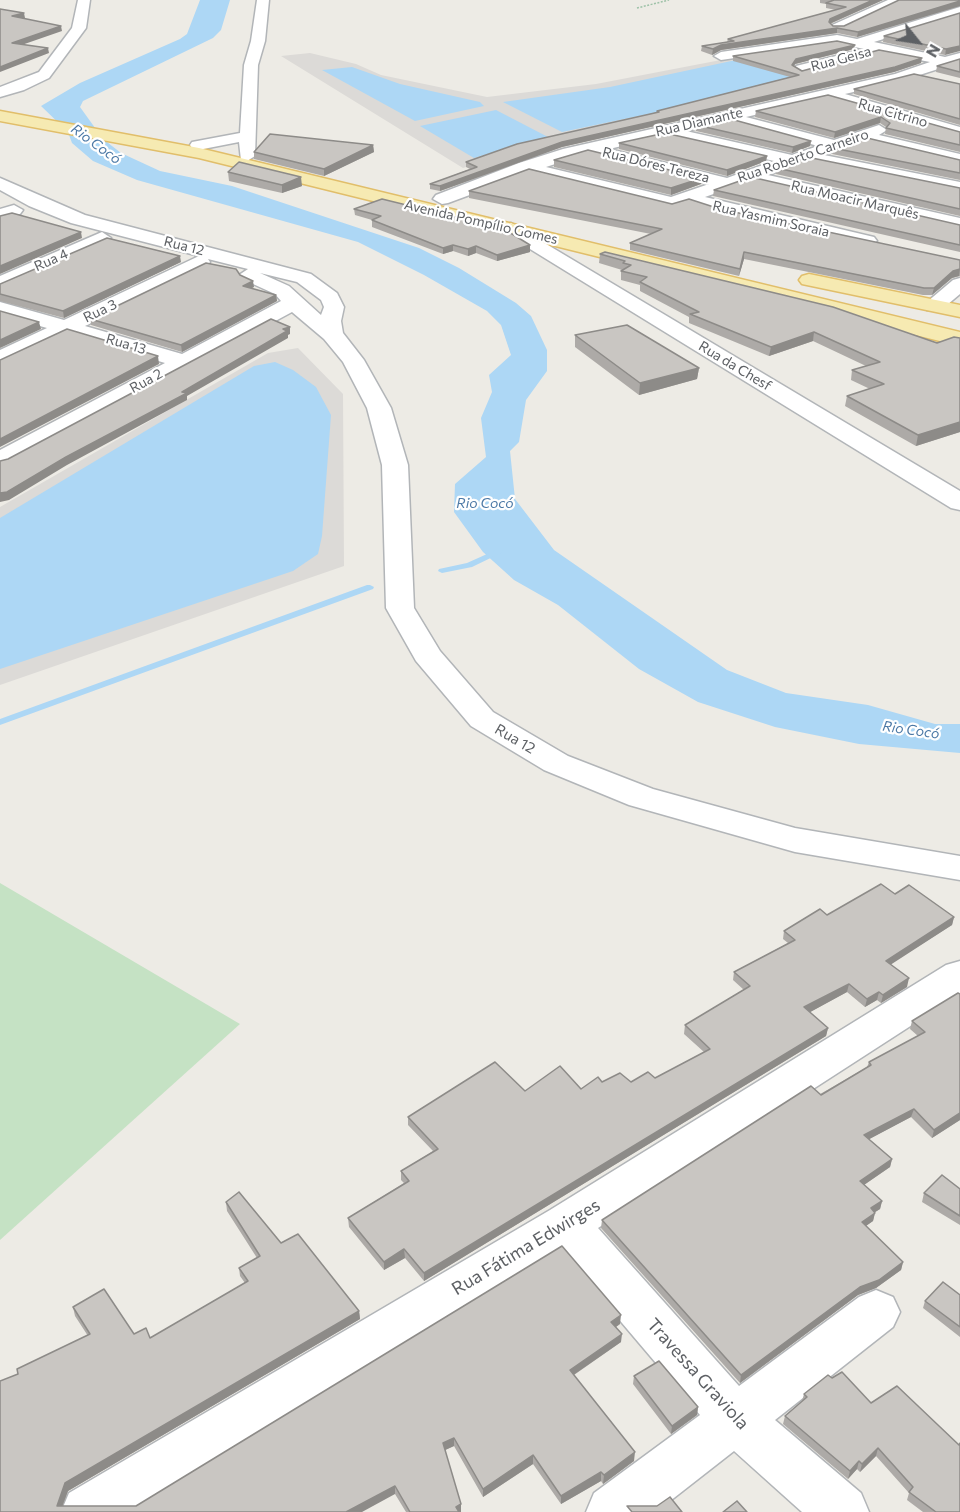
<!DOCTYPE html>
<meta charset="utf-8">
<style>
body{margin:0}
#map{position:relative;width:960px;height:1512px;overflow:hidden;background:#edebe5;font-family:Commissioner,sans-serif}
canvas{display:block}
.north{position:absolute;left:888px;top:12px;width:60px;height:60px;-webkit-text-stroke:4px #fff;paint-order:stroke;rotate:120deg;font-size:16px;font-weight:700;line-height:24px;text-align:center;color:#5d6064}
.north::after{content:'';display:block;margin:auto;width:21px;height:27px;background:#5d6064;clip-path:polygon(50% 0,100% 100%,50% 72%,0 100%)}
</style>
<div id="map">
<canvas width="960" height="1512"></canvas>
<div class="north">N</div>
</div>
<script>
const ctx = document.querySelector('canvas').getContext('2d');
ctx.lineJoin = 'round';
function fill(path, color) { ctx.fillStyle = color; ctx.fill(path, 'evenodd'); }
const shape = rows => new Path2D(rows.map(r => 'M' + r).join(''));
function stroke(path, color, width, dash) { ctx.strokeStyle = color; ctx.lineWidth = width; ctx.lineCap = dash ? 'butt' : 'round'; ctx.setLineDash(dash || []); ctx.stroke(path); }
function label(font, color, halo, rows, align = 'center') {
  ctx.font = font + ' Commissioner,sans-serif'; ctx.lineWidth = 4.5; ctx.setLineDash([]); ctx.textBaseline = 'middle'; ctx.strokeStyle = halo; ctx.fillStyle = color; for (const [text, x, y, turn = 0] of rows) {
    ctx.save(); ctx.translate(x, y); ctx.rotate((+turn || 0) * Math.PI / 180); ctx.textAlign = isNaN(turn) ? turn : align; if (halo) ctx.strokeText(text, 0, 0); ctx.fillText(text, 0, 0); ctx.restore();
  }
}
fill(shape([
 [310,53,356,64,381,75,487,97,596,84,752,54,826,79,557,139,463,168,281,56],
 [298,348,343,394,344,566,0,685,0,507,268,353]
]), '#dcdad7');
fill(shape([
 [0,883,240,1024,0,1240]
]), '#c5e2c4');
fill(shape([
 [200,0,230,0,221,30,213,38,83,101,80,107,103,139,121,153,160,171,232,186,419,248,459,268,516,303,531,316,547,350,547,371,526,400,519,442,510,451,515,499,554,550,727,670,786,693,868,705,935,724,960,724,960,753,859,744,775,727,698,702,639,669,558,605,514,580,483,552,454,512,455,484,486,457,481,418,492,392,489,375,511,355,501,325,487,311,424,275,358,242,137,180,93,161,72,143,68,132,41,106,80,83,180,39,187,34],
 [750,57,816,79,562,132,503,102,610,87],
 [352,67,400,84,480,102,484,106,415,121,322,70],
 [496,110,548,137,474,158,420,126],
 [275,362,293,370,316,387,331,415,322,536,318,554,293,571,0,669,0,518,254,366]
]), '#add7f5');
fill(shape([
 [496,550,502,550,503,552,472,567,442,573,438,571,439,569,467,563,496,550],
 [367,585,370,585,374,587,373,589,0,725,0,719,367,585]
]), '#add7f5');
const minor = shape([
 [78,0,90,0,86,28,49,78,24,90,0,97,0,87,39,72,72,28,78,0],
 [257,0,269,0,265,41,258,65,255,156,247,161,241,160,239,142,198,150,192,148,190,145,192,142,240,133,244,65,251,41,257,0],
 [888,0,905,0,842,29,832,29,830,26,888,0],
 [960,7,960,15,874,42,945,57,960,53,960,62,904,80,845,94,960,127,960,137,827,98,746,117,834,140,879,125,887,130,879,135,960,154,960,164,862,141,824,155,960,182,960,192,806,161,768,175,960,218,960,230,750,181,705,197,874,237,877,241,867,247,720,213,688,203,672,208,529,173,448,203,442,204,433,199,436,195,519,163,563,149,895,74,930,62,878,52,801,73,794,69,796,66,864,49,837,43,721,60,714,56,721,52,837,35,857,39,960,7],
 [727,121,818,146,792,155,686,131,727,121],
 [665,136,669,137,774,161,727,178,609,149,665,136],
 [589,153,589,154,709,184,671,197,546,167,589,153],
 [0,178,85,215,311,274,337,293,344,307,341,321,343,333,364,360,391,408,408,465,414,608,440,651,493,712,568,756,653,789,795,828,960,856,960,880,795,852,629,805,544,770,471,726,416,661,386,608,382,465,367,408,343,362,324,339,292,312,9,465,0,467,0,450,165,363,68,334,0,366,0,350,47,328,0,315,0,302,64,320,199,256,71,223,29,206,0,190,0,178],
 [208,259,248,269,239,275,242,279,275,294,281,301,182,354,85,326,207,266,210,262,208,259],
 [260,273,297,282,321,300,324,307,321,315,289,286,260,273],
 [14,205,23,210,20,214,0,221,0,209,14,205],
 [511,223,960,491,960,510,951,508,504,233,502,229,504,225,511,223],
 [102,232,111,238,109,242,0,289,0,276,102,232],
 [960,278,960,294,941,310,927,310,924,306,927,302,953,280,960,278],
 [960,961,960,994,598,1228,739,1386,859,1297,876,1290,893,1297,900,1312,893,1327,775,1420,861,1493,869,1512,802,1512,734,1451,656,1512,586,1512,594,1493,700,1415,561,1251,137,1512,61,1512,69,1493,550,1210,946,965,960,961]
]);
const major = shape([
 [0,111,199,148,960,332,960,346,199,158,0,121,0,111],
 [809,274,960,305,960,317,802,284,799,280,802,276,809,274]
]);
stroke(minor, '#b2b5b8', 3);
stroke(major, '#e1be6a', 3);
stroke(shape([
 [637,8,669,0]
]), '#9ec2a8', 1.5, [2, 1.5]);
fill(minor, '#fff');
fill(major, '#f6eab2');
fill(shape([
 [820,0,883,0,830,24,833,26,844,26,960,0,960,6,857,37,837,33,721,50,712,55,701,51,702,46,727,42,728,39,836,10,826,8,826,4,820,3],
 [960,13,945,55,883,42,884,36],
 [854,49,795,64,794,66,802,71,921,63,894,72,562,147,440,191,430,189,430,184,470,169,466,167,466,162,657,112,657,111,790,77,733,61,733,56],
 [960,59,960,78,936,72,937,66],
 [960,84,960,125,854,94,854,89],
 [828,95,960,132,960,152,885,134,886,127,880,123,834,138,755,117,756,111],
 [696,125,811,141,810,146,792,153,696,131],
 [619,143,767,156,766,161,727,176,619,149],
 [373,145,374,152,324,176,254,159,254,152],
 [833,148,960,160,960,180,832,154],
 [554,160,701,184,671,195,554,167],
 [777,168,960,188,960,216,776,174],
 [228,172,302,186,282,193,229,181],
 [714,190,960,225,960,252,713,196],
 [469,191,672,204,720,209,960,260,960,276,952,278,932,295,923,295,744,259,739,276,630,250,630,243,651,234,469,198],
 [354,209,530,252,497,261,476,253,468,256,453,251,443,254,372,227,372,220,355,215],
 [600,254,937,343,960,338,960,432,916,446,845,406,847,396,870,389,851,380,852,370,866,366,813,341,769,356,689,323,689,317,640,291,640,285,621,280,621,271,622,270,599,263],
 [181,262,64,318,0,301,0,284],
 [240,275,254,287,251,288,276,295,277,301,182,352,91,325,90,319],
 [575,335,699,368,697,379,639,395,575,347],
 [895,894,954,917,952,925,890,964,907,987,881,1003,877,1000,865,1007,847,992,810,1012,828,1028,826,1036,424,1281,405,1258,384,1270,349,1227,348,1218,404,1183,401,1180,401,1171,433,1151,408,1125,408,1117,525,1091,581,1089,602,1082,631,1082,655,1078,704,1052,684,1034,685,1025,744,990,733,980,734,972,788,943,783,939,784,931,827,915],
 [960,994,960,1120,932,1138,911,1117,869,1139,892,1159,890,1167,864,1185,882,1201,880,1209,875,1212,873,1221,866,1226,903,1262,901,1270,876,1288,858,1295,740,1383,601,1228,602,1220,867,1067,869,1062,918,1036,910,1029,912,1021],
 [960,1189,960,1225,922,1202,924,1193],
 [226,1202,281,1243,359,1311,360,1319,68,1491,63,1506,136,1506,620,1324,616,1327,621,1342,574,1375,634,1461,603,1484,601,1481,561,1504,533,1464,483,1497,454,1446,445,1450,461,1512,406,1512,395,1494,0,1512,18,1374,88,1336,75,1316,73,1307,134,1334,150,1338,245,1283,240,1276,239,1268,257,1258,227,1211],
 [960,1295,960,1337,923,1308,925,1301],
 [634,1376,698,1407,697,1415,671,1434,633,1384],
 [832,1378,871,1403,959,1445,960,1512,923,1512,907,1500,909,1493,876,1456,860,1472,857,1469,848,1479,783,1424,785,1416,802,1401,804,1394]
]), '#adaaa7');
fill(shape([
 [873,0,883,0,829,24,828,27,830,19],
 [960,1,960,6,857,37,858,32],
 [24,13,25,18,13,21,12,16],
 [61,26,62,31,13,48,12,43],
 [837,28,837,33,721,50,712,55,713,49,721,45],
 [855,45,854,49,795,64,792,70,792,65,796,59],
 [960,46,960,51,945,55,946,49],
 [48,48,49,53,0,72,0,67],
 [922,58,921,63,894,72,562,147,440,191,440,186,562,142],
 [881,117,880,123,834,138,835,132],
 [811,141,810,146,792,153,793,147],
 [373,145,374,152,324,176,324,169],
 [767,156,766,161,727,176,727,170],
 [301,177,302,186,282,193,282,185],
 [702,178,701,184,671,195,671,188],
 [81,232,82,238,0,274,0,266],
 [453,245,453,251,443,254,443,248],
 [530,245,530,252,497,261,497,255],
 [476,246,476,253,468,256,468,249],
 [744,252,744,259,739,276,740,269],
 [180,256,181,262,64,318,63,311],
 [960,269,959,276,952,278,932,295,934,288,953,271],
 [253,281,254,287,244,292,243,286],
 [276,295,277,301,182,352,181,345],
 [39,322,41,329,0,348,0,340],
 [290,327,290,334,288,335,288,338,187,396,187,400,67,465,9,500,0,502,0,493,182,392,283,329],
 [814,332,813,341,769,356,771,347],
 [158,356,159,364,0,447,0,439],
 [699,368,697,379,639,395,640,383],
 [960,422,960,432,916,446,918,435],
 [954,917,952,925,884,969,886,961],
 [909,978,907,987,881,1003,883,995],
 [849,984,847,992,803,1016,804,1007],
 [879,992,877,1000,865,1007,867,999],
 [828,1028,826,1036,424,1281,424,1273],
 [914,1109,911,1117,862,1143,864,1135],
 [960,1113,960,1120,932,1138,934,1130],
 [892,1159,890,1167,858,1189,860,1181],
 [882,1201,880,1209,869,1216,871,1208],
 [875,1213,873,1221,860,1230,862,1222],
 [404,1249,405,1258,384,1270,384,1262],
 [903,1262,901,1270,876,1288,858,1295,740,1383,741,1375,860,1287],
 [359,1311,360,1319,68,1491,60,1512,57,1506,65,1483],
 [621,1315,620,1324,610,1331,611,1322],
 [622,1334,621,1342,569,1378,570,1370],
 [698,1407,697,1415,671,1434,672,1426],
 [454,1438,454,1446,443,1451,443,1443],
 [878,1448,876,1456,860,1472,862,1464],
 [635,1452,634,1461,603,1484,604,1475],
 [533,1455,533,1464,483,1497,483,1489],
 [859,1461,857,1469,848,1479,850,1471],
 [601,1472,601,1481,561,1504,561,1496],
 [395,1486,395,1494,362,1512,346,1512],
 [461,1504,461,1512,456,1512,456,1507]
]), '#8d8b88');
const building = shape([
 [832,0,873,0,830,19,829,22,833,26,844,26,899,0,960,0,960,1,858,32,837,28,721,45,713,49,702,46,734,41,728,39,846,7,826,3,834,0,832,0],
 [0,9,24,13,12,16,61,26,12,43,48,48,0,67,0,9],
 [960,13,960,46,946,49,884,36,960,13],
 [837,41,855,45,796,59,792,65,802,71,879,50,922,58,895,67,562,142,440,186,430,184,477,167,466,162,517,144,659,112,657,111,799,75,733,56,837,41],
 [960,59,960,72,937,66,960,59],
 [914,74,960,84,960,119,854,89,914,74],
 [828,95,960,132,960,145,886,128,890,123,881,117,835,132,756,111,828,95],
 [727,118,811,141,793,147,696,125,727,118],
 [665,133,767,156,727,170,619,143,665,133],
 [270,134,373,145,324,169,254,152,270,134],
 [863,137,960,160,960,173,833,148,863,137],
 [588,150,702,178,671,188,554,160,588,150],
 [807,157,960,188,960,209,777,168,807,157],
 [239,162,301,177,282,185,228,172,239,162],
 [529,169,672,204,689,199,720,209,960,260,960,269,953,271,934,288,924,288,744,252,740,269,630,243,662,229,469,191,529,169],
 [751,177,960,225,960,245,714,190,751,177],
 [382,199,504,229,530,245,497,255,476,246,468,249,453,245,443,248,372,220,381,216,354,209,382,199],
 [12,213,81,232,0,266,0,216,12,213],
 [107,238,180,256,63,311,0,294,0,284,107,238],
 [605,252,833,307,937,343,954,337,960,338,960,422,918,435,847,396,884,384,852,370,880,362,814,332,771,347,690,314,699,312,640,282,647,277,621,271,631,265,623,263,625,261,600,254,605,252],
 [206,263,236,269,240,275,253,281,243,286,276,295,181,345,90,319,206,263],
 [0,311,39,322,0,340,0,311],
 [271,319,290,327,283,329,287,331,182,392,187,393,66,457,7,492,0,493,0,461,8,459,271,319],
 [627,325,699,368,640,383,575,335,627,325],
 [67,329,158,356,0,439,0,360,67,329],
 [881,884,895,894,909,885,954,917,886,961,909,978,883,995,879,992,867,999,849,984,804,1007,828,1028,424,1273,404,1249,384,1262,348,1218,409,1181,401,1171,438,1149,408,1117,495,1062,525,1091,560,1066,581,1089,598,1077,602,1082,620,1073,631,1082,648,1072,655,1078,710,1049,685,1025,750,986,734,972,795,940,784,931,820,909,827,915,881,884],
 [958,993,960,994,960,1113,934,1130,914,1109,864,1135,892,1159,860,1181,882,1201,871,1208,875,1213,862,1222,903,1262,879,1280,860,1287,741,1375,602,1220,811,1086,821,1095,871,1065,869,1062,925,1032,912,1021,958,993],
 [942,1175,960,1189,960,1216,924,1193,942,1175],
 [239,1192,281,1243,298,1234,359,1311,65,1483,57,1506,136,1506,562,1246,621,1315,611,1322,622,1334,570,1370,635,1452,604,1475,601,1472,561,1496,533,1455,483,1489,454,1438,443,1443,461,1504,456,1507,459,1512,410,1512,395,1486,346,1512,0,1512,0,1381,18,1374,17,1369,90,1334,73,1307,104,1289,134,1334,146,1328,150,1338,248,1281,239,1268,260,1256,226,1202,239,1192],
 [943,1282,960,1295,960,1327,925,1301,943,1282],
 [659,1361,698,1407,672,1426,634,1376,659,1361],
 [842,1372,871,1403,897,1386,959,1445,960,1443,960,1512,936,1512,909,1492,913,1487,878,1448,862,1464,859,1461,850,1471,785,1416,807,1397,804,1394,828,1375,832,1378,842,1372],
 [670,1497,682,1512,632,1512,627,1506,657,1506,670,1497],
 [737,1501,747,1512,723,1512,737,1501]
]);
fill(building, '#c9c6c2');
stroke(building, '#8d8b88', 1.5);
label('14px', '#5d6064', '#fff', [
 ["Rua Geisa",841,59,-15],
 ["Rua Citrino",893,113,16],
 ["Rua Diamante",699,122,-13],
 ["Rua Roberto Carneiro",803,156,-19],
 ["Rua Dóres Tereza",656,165,14],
 ["Rua Moacir Marquês",855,200,13],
 ["Rua Yasmim Soraia",771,219,13],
 ["Avenida Pompílio Gomes",481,222,13],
 ["Rua 12",184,246,14],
 ["Rua 4",51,260,-24],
 ["Rua 3",100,311,-26],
 ["Rua 13",126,344,16],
 ["Rua da Chesf",735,366,31],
 ["Rua 2",146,381,-29]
]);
label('italic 14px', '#4c79a6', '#fff', [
 ["Rio Cocó",96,144,36],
 ["Rio Cocó",485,503],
 ["Rio Cocó",911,730,8]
]);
label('15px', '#5d6064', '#fff', [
 ["Rua 12",515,739,30]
]);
label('18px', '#5d6064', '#fff', [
 ["Rua Fátima Edwirges",526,1247,-31],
 ["Travessa Graviola",698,1374,48]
]);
</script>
